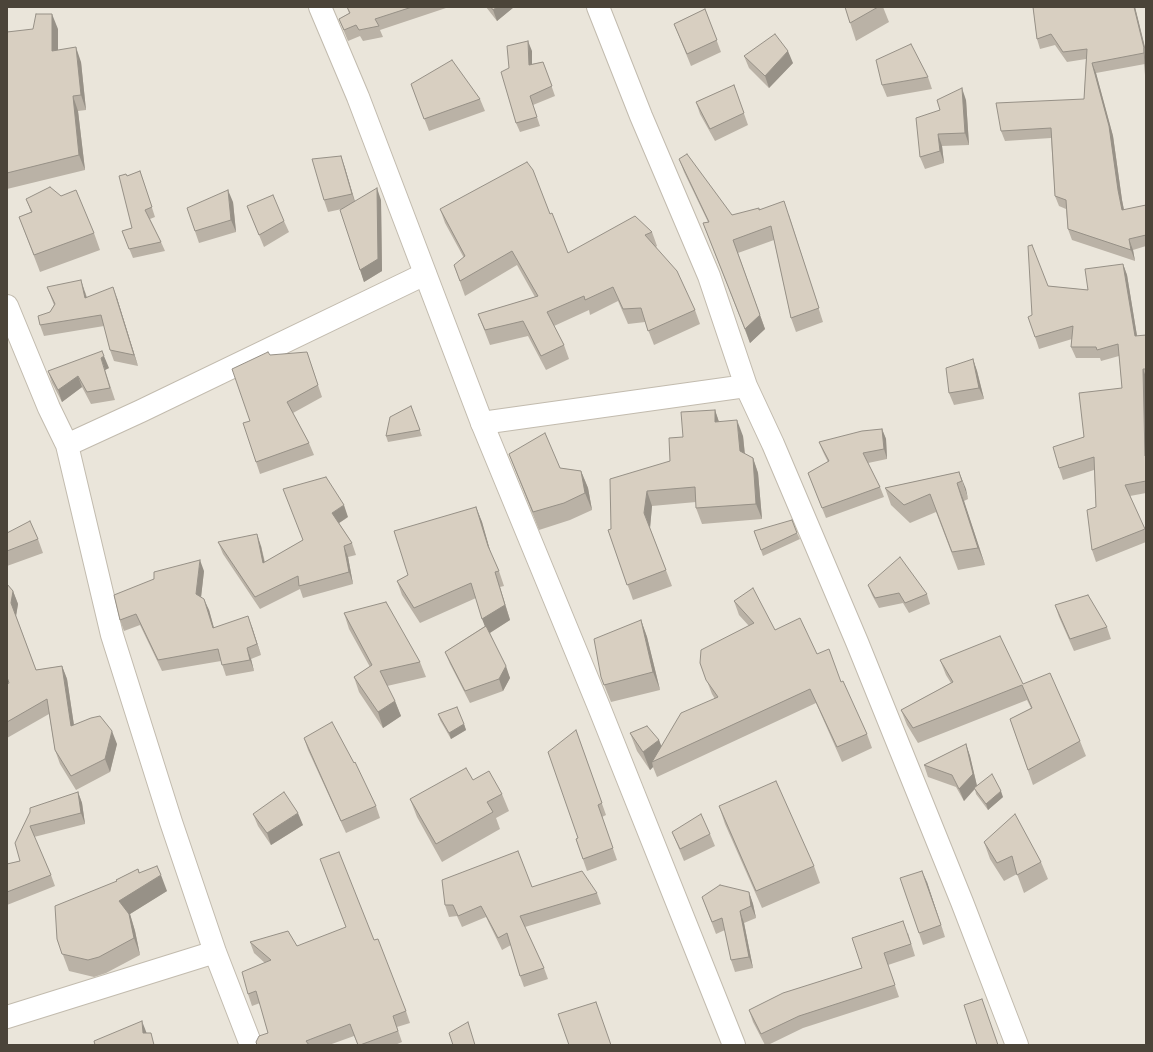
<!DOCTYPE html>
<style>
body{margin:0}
#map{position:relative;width:1153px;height:1052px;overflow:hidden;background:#f6f3ec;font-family:Commissioner,sans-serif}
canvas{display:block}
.frame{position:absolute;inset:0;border:8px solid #4b4439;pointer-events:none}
</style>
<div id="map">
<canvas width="1153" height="1052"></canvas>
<div class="frame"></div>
</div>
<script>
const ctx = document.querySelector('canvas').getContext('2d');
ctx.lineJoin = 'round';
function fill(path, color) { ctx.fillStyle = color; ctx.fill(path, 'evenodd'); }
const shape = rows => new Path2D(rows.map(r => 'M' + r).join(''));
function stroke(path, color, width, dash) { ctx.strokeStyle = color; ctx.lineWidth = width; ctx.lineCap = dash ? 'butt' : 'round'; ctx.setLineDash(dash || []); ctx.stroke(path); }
fill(shape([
 [7,7,1146,7,1146,1045,7,1045]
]), '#eae5da');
const minor = shape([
 [598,7,641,116,709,276,746,386],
 [7,306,49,408,67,445],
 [482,423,746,386,773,444,857,642,962,902,1017,1045],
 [7,1017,215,952],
 [251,1045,215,952,171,822,112,635,67,445,141,411,425,274]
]);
const tertiary = shape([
 [320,7,358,97,482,423,599,707,734,1045]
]);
stroke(minor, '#c2bbae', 24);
stroke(tertiary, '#c2bbae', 24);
stroke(minor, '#fff', 22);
stroke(tertiary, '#fff', 22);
fill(shape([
 [347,7,449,7,380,30,383,37,363,41,360,36,348,41,339,19,349,13],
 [486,7,514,7,497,21],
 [845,7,883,7,889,22,856,41],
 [1033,7,1135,7,1145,47,1145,64,1096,73,1113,136,1122,200,1124,210,1146,205,1146,246,1133,250,1135,261,1072,240,1068,229,1066,209,1059,206,1055,196,1051,138,1005,141,1001,131,1084,99,1086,59,1067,62,1055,45,1040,49,1037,39],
 [705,9,721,52,691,66,674,24],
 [58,29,58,50,81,62,86,110,78,111,85,170,7,189,7,32],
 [532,51,532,64,543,62,555,96,533,105,540,126,520,132,516,123,509,68],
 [744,56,793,63,769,88,749,68],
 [928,77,932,89,887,97,882,85],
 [411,84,480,99,485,111,429,131],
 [734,85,748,125,715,141,700,114,696,102],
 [966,100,969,145,942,146,944,163,925,169,920,157,940,110],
 [341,156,345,168,355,201,381,200,382,271,364,282,342,209,328,212,324,200],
 [679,159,732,215,759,209,789,215,823,322,796,332,791,318,774,240,738,253,765,329,750,343,703,223,708,222,684,172],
 [140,171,155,217,150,219,161,242,165,251,133,258,122,231,132,228,127,176],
 [26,199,94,233,100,250,40,272,19,217,31,212],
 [233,202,236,232,199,243,187,208],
 [247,206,284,221,289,232,264,247],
 [440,209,550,214,568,253,652,232,657,246,656,247,695,310,700,324,654,345,645,322,628,324,618,301,590,315,589,310,554,326,564,345,569,359,546,370,528,336,490,345,478,314,535,297,517,265,465,296,454,265,464,258,445,223],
 [1123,264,1127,275,1137,336,1146,335,1146,493,1130,496,1146,533,1146,542,1096,562,1092,550,1096,507,1094,470,1063,480,1059,468,1122,388,1119,356,1101,361,1100,358,1076,358,1071,347,1072,339,1039,349,1035,337,1032,315,1048,286,1088,290],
 [47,287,85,292,87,297,117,298,138,366,114,361,110,350,104,326,44,336,40,325,50,312,54,305],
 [270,355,311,364,322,397,293,413,309,443,314,455,260,474,256,462,250,421],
 [973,359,977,371,984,399,954,405,949,393],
 [109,368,105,370,115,400,91,404,82,387,62,402,52,383,48,371],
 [411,406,422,436,388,442,386,436],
 [715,410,719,422,743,436,745,454,753,458,758,473,762,519,702,524,696,508,696,502,652,506,650,528,672,586,633,600,608,530,611,529,670,461,683,437],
 [882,429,886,439,887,459,868,463,880,487,884,497,826,518,808,473,828,462,823,452,819,442],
 [509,454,560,468,581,471,588,488,592,510,570,520,539,530,516,472],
 [959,472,968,499,964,501,985,565,958,570,936,512,910,523,891,505,885,488],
 [476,507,482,522,491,554,499,571,504,586,500,587,510,620,490,633,510,678,503,691,470,703,450,664,445,652,485,626,476,598,420,623,402,595,397,581,408,575],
 [348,517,339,523,352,543,356,555,348,557,353,584,303,598,300,589,260,609,223,554,218,542,261,546,265,562,303,540],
 [754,531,797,533,800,539,763,556],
 [7,533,38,539,43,553,7,566],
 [204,571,201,597,209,610,214,628,252,627,261,655,251,659,254,671,226,676,221,661,162,671,140,625,124,631,120,620],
 [7,584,13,591,18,604,16,616,36,670,62,666,67,679,74,725,117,744,110,772,76,790,60,764,55,750,49,714,7,738,7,684,9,683,7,679],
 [868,585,927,594,930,604,909,613,903,603,879,608,872,595],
 [734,601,775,630,817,654,841,682,867,734,872,748,842,762,816,703,657,777,653,767,650,770,637,751,630,733,659,740,661,746,715,699,712,694,700,663,749,626,739,615],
 [1055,605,1107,627,1111,639,1074,651,1059,617],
 [344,613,420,662,426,677,387,686,395,701,401,716,383,728,359,692,354,677,370,667,349,629],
 [641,620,647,637,660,690,611,702,601,677],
 [940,660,1023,684,1080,741,1086,756,1033,785,1010,719,1031,708,1027,700,918,743,907,725,901,710,951,683,946,675],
 [438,714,464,724,466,730,451,739,440,720],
 [576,730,606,815,602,817,617,860,587,871,576,839,578,838],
 [304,738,376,806,380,818,346,833,308,750],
 [966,744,970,756,977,786,1003,797,988,810,976,794,975,789,964,801,956,787,928,777,924,765],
 [473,780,502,794,509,811,496,818,500,829,442,862,417,817,410,799],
 [78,792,82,803,85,824,34,837,51,875,55,886,7,905,7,864,20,861,30,812],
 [719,806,814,866,820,883,762,908,725,824],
 [253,814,303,825,271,845,258,826],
 [672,832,710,834,715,846,684,861,677,844],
 [984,842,1041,862,1048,879,1024,893,1017,874,1004,881,990,859],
 [138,869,139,873,167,891,130,914,135,931,140,955,106,973,94,977,69,971,57,939,117,881,116,880],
 [927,882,945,937,923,945,919,933],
 [532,887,597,893,601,904,525,927,544,968,548,979,524,987,520,976,511,945,502,950,486,917,462,927,457,916,449,917,445,905],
 [749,892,753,904,756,918,744,923,753,968,735,972,731,960,725,930,716,934,702,897],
 [908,933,915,956,888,965,899,997,803,1028,768,1045,765,1045,753,1022,749,1010,862,968],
 [374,940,406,1011,410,1023,397,1027,402,1042,395,1045,358,1045,354,1036,329,1045,257,1045,268,1033,260,1003,252,1006,248,994,265,963,254,953,250,942,297,946]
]), '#bab2a6');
fill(shape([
 [497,7,514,7,497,21,493,10],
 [1134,7,1135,7,1146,52,1146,55],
 [52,14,58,29,58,66,52,51],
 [528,41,532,51,532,75,529,65],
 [76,47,81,62,86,110,81,95],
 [788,51,793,63,769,88,765,76],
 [1092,63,1096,73,1113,136,1122,200,1126,220,1122,210],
 [962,88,966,100,969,145,965,133],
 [73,96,78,111,85,170,79,155],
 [938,134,942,146,944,163,940,151],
 [341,156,345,168,356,206,352,194],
 [377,188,381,200,382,271,364,282,360,270],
 [228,190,233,202,236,232,231,220],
 [1129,239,1133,250,1135,261,1131,250],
 [733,240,765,329,750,343,745,329],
 [1123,264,1127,275,1139,348,1135,336],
 [81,280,85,292,89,309,85,298],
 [113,287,117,298,138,366,134,355],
 [104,356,109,368,105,370,115,400,101,358],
 [973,359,977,371,984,399,979,388],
 [1143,369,1146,377,1146,459,1145,456],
 [78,376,82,387,62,402,58,390],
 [715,410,720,425,715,422],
 [737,420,743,436,746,467,740,451],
 [882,429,886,439,887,459,884,449],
 [753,458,758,473,762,519,756,504],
 [581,471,588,488,592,510,585,493],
 [959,472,966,489,968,499],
 [957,483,964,501,985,565,978,548],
 [647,491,652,506,650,528,644,513],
 [344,505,348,517,336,525,332,513],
 [476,507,482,522,493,561,488,546],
 [257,534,261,546,267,575,263,563],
 [344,546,348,557,353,584,349,572],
 [200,560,204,571,200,606,196,594],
 [495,572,510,620,488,634,482,619],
 [13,591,18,604,16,616,11,603],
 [204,599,209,610,217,639,213,628],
 [248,616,252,627,261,655,257,644],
 [641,620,647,637,660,690,653,672],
 [247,648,251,659,254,671,250,660],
 [62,666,67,679,76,739,71,726],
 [506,666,510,678,503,691,499,679],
 [395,701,401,716,383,728,378,712],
 [464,724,466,730,451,739,449,733],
 [112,731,117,744,110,772,105,759],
 [659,740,665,756,652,762,653,767,650,770,643,752],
 [966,744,970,756,977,786,964,801,959,789],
 [1001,791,1003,797,988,810,986,804],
 [78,792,82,803,85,824,81,813],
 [298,813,303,825,271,845,267,833],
 [138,869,144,885,161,875,167,891,130,914,135,931,140,955,134,938,119,901,139,873],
 [922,871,927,882,945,937,941,925],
 [749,892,753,904,756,918,751,906],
 [740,911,744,923,753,968,749,957],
 [142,1021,147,1034,143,1033]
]), '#979187');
const building = shape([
 [347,7,412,7,375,19,379,26,359,30,356,25,344,30,339,19,350,13,347,7],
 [491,7,497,7,493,10,491,7],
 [845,7,878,7,850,23,845,7],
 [1033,7,1134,7,1144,48,1144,53,1092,63,1109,126,1118,190,1122,210,1146,205,1146,235,1129,239,1131,250,1068,229,1066,200,1055,196,1051,128,1001,131,996,103,1084,99,1087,49,1063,52,1051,34,1037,39,1033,7],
 [705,9,717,40,687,54,674,24,705,9],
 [36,14,52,14,52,51,76,47,81,95,73,96,79,155,7,173,7,32,33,29,36,14],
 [775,34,788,51,765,76,744,56,775,34],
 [528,41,529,65,543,62,552,86,530,96,537,117,516,123,501,72,509,68,507,46,528,41],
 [911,44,928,77,882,85,876,60,911,44],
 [1146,47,1146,84,1144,48,1146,47],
 [452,60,480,99,424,119,411,84,452,60],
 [734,85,744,113,710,129,696,102,734,85],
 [962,88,965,133,938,134,940,151,920,157,916,118,940,110,937,100,962,88],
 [687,154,732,215,759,208,759,210,784,201,819,308,791,318,771,226,733,240,760,315,745,329,703,223,709,222,679,159,687,154],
 [341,156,352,194,324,200,312,159,341,156],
 [527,162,533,170,550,214,552,213,568,253,635,216,652,232,645,235,677,271,695,310,648,331,641,308,623,309,613,287,585,300,584,296,547,312,564,345,541,356,523,321,485,330,478,314,538,296,512,251,460,281,454,265,465,256,440,209,527,162],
 [140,171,152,207,145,210,161,242,129,249,122,231,132,228,119,176,126,174,127,176,140,171],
 [50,187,61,196,76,190,94,233,34,255,19,217,32,212,26,199,50,187],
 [377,188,378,259,360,270,340,210,377,188],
 [228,190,231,220,195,231,187,208,228,190],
 [273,195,284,221,259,235,247,206,273,195],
 [1032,245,1048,286,1088,290,1085,269,1123,264,1135,336,1146,335,1146,369,1143,369,1145,456,1146,456,1146,481,1125,485,1145,529,1092,550,1087,510,1096,507,1094,457,1059,468,1053,447,1084,437,1079,393,1122,388,1118,344,1097,350,1096,347,1071,347,1073,326,1035,337,1028,317,1032,315,1028,246,1032,245],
 [81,280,85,298,113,287,134,355,110,350,101,315,40,325,38,316,50,312,55,304,47,287,81,280],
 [102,351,104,356,101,358,110,388,87,392,78,376,58,390,48,371,102,351],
 [268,352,270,355,307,352,318,385,287,402,309,443,256,462,243,423,250,421,232,369,268,352],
 [973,359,979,388,949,393,946,368,973,359],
 [411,406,420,430,386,436,390,417,411,406],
 [715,410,715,422,737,420,740,451,753,458,756,504,696,508,695,487,647,491,644,513,666,570,627,585,608,530,611,529,610,479,670,461,669,438,683,437,681,412,715,410],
 [882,429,884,449,863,453,880,487,822,508,808,473,829,461,819,442,862,431,882,429],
 [545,433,560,468,581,471,585,493,564,503,533,512,509,454,545,433],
 [959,472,962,481,957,483,978,548,952,552,930,494,904,505,885,488,959,472],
 [326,477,344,505,332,513,352,543,344,546,349,572,299,586,298,576,255,597,218,542,257,534,263,563,303,540,283,489,326,477],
 [476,507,488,546,499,571,495,572,505,605,482,619,471,583,414,608,397,581,408,575,394,531,476,507],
 [792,520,797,533,761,550,754,531,792,520],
 [30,521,38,539,7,551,7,533,30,521],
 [900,557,927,594,905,603,899,593,875,598,868,585,900,557],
 [200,560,196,594,204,599,213,628,248,616,257,644,247,648,250,660,222,665,218,649,158,660,136,614,120,620,114,595,154,579,154,572,200,560],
 [7,584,13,591,11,603,36,670,62,666,71,726,91,718,100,716,112,731,105,759,71,776,55,750,47,699,7,722,7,684,9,683,7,677,7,584],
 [753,588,775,630,800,618,817,654,829,649,841,682,843,681,867,734,837,747,810,689,652,762,681,713,718,697,706,680,700,663,701,650,754,623,734,601,753,588],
 [1088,595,1107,627,1070,639,1055,605,1088,595],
 [386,602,420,662,380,671,395,701,378,712,354,677,372,665,344,613,386,602],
 [641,620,653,672,604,685,601,677,594,639,641,620],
 [486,626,506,666,499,679,465,691,445,652,486,626],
 [1000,636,1023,684,1050,673,1080,741,1028,770,1010,719,1032,708,1022,685,913,728,901,710,953,682,940,660,1000,636],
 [457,707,464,724,449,733,438,714,457,707],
 [332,722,354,763,355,762,376,806,341,821,304,738,332,722],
 [647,726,659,740,643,752,630,733,647,726],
 [576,730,602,803,598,805,613,848,583,859,576,839,578,838,548,752,576,730],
 [966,744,973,774,959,789,952,775,924,765,966,744],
 [466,768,473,780,489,771,502,794,487,802,493,812,436,844,410,799,466,768],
 [992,774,1001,791,986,804,974,788,992,774],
 [776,781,814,866,756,891,719,806,776,781],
 [78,792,81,813,30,826,51,875,7,892,7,864,20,861,15,843,30,812,30,808,78,792],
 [284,792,298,813,267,833,253,814,284,792],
 [701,814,710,834,680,849,672,832,701,814],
 [1015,814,1041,862,1017,875,1012,856,997,863,984,842,1015,814],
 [518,851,532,887,582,871,597,893,520,916,544,968,520,976,507,933,498,938,481,906,458,916,453,905,445,905,442,880,518,851],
 [339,852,374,940,378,939,406,1011,393,1016,398,1031,360,1045,358,1045,350,1024,306,1041,309,1045,257,1045,256,1042,259,1036,268,1033,256,991,248,994,242,972,271,960,250,942,288,931,297,946,346,927,320,859,339,852],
 [157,866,161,875,119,901,129,914,134,938,99,957,88,960,62,954,57,939,55,906,117,881,116,880,138,869,139,873,157,866],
 [922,871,941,925,919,933,900,878,922,871],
 [720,885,749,892,751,906,740,911,749,957,731,960,722,918,712,922,702,897,720,885],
 [903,921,911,944,884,953,895,985,799,1016,761,1034,749,1010,783,993,862,968,852,938,903,921],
 [982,999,998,1045,977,1045,964,1005,982,999],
 [596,1002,611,1045,569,1045,558,1014,596,1002],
 [142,1021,143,1033,151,1033,154,1045,95,1045,94,1041,142,1021],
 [468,1022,475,1045,453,1045,449,1033,468,1022]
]);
fill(building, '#d8cfc1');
stroke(building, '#979187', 1);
</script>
